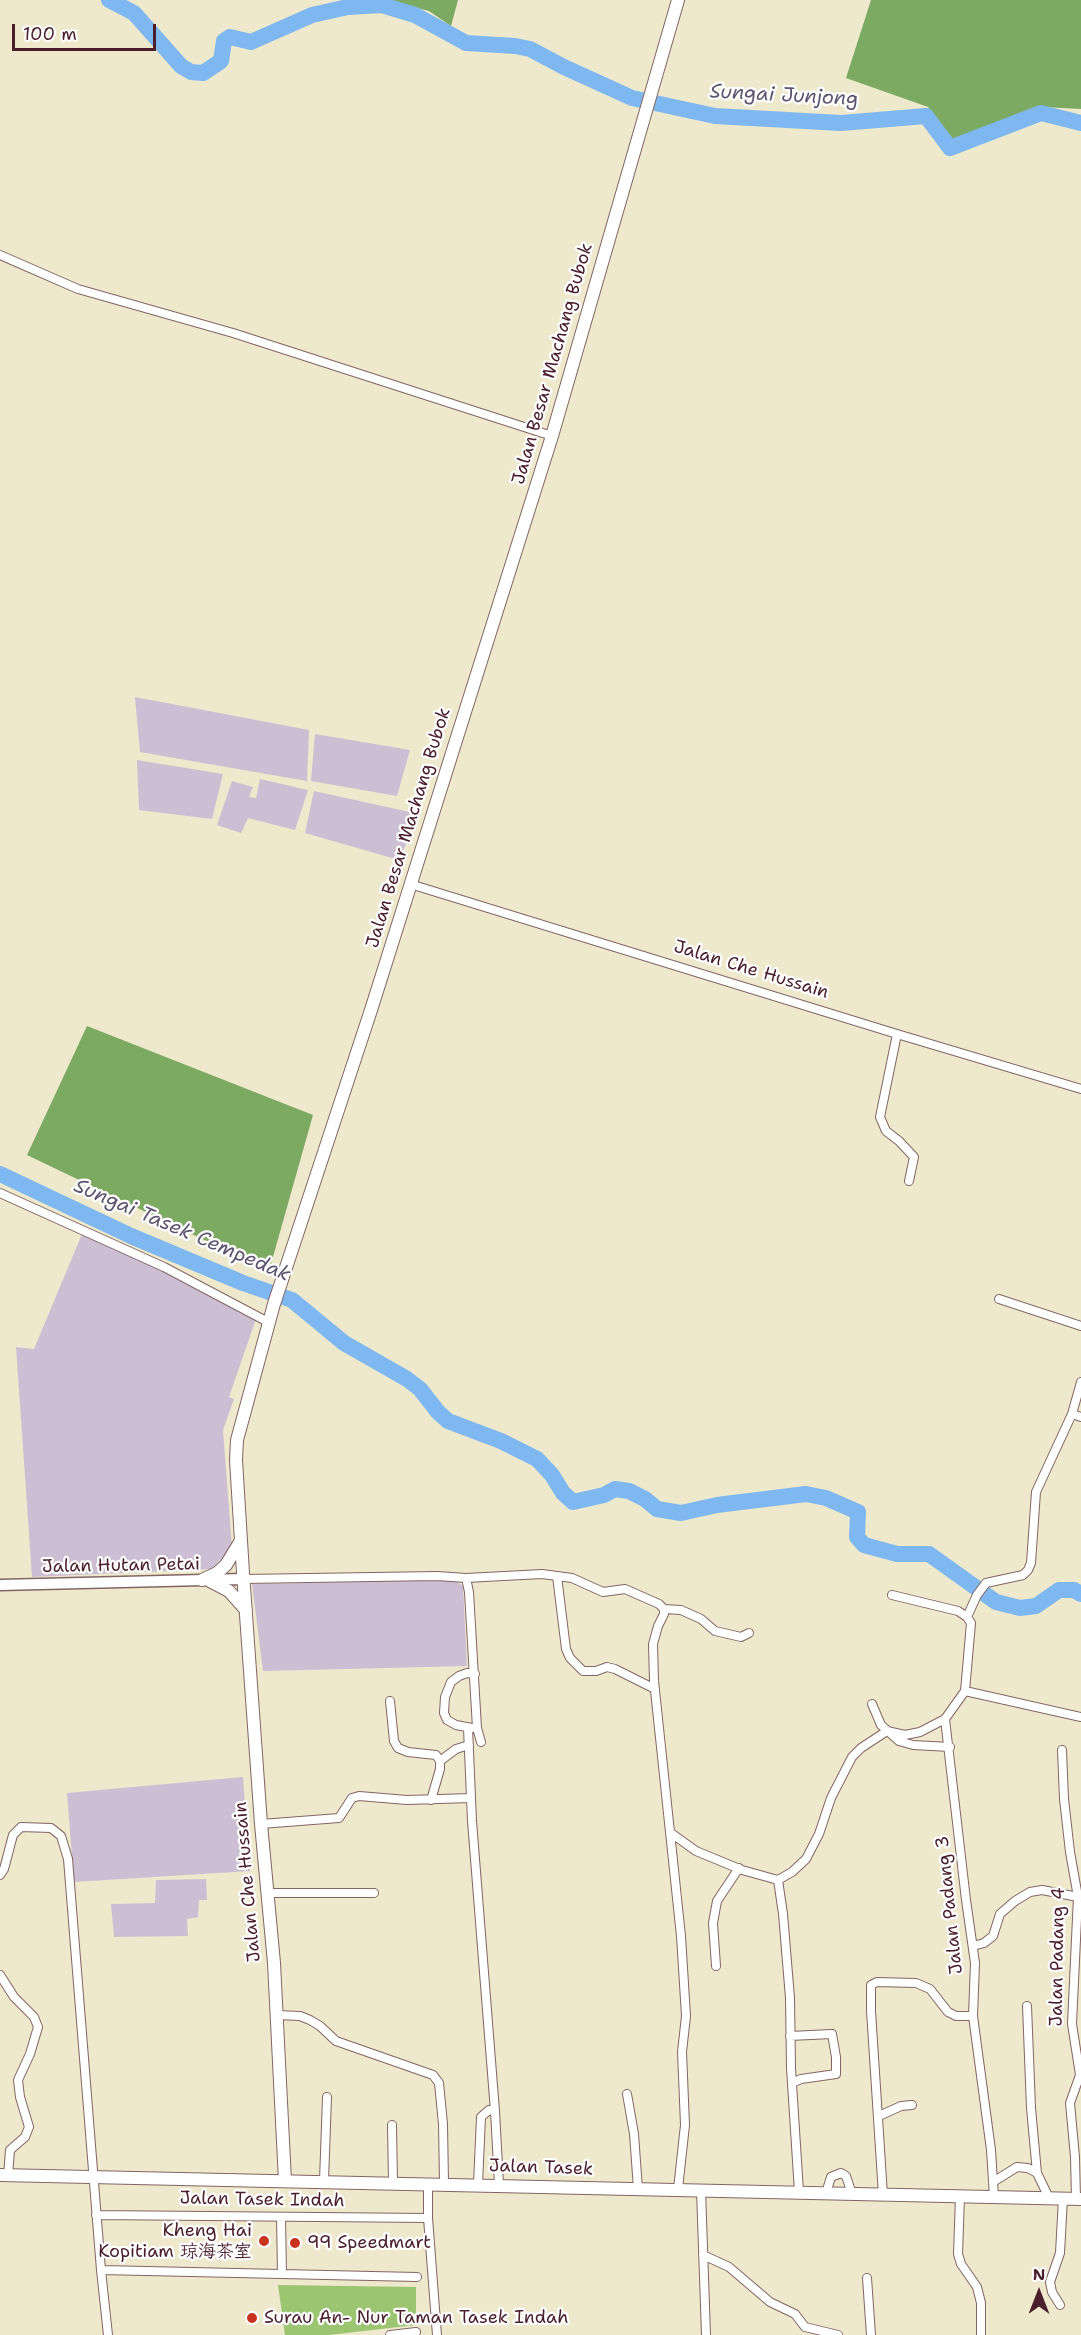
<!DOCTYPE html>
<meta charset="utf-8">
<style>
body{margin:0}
#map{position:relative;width:1081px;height:2335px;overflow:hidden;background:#eee8cc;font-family:"Shantell Sans",sans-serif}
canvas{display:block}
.north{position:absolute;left:1009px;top:2263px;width:60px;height:60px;-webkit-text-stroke:4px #fff;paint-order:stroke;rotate:0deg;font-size:16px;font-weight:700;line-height:24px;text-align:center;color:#4a1f2b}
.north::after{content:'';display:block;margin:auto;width:21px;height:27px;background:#4a1f2b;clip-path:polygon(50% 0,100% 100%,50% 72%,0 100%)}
.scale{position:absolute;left:12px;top:24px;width:144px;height:27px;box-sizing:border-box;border:3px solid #4a1f2b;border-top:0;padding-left:8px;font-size:18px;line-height:21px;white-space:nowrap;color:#4a1f2b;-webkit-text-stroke:4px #fff;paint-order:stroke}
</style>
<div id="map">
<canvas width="1081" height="2335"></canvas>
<div class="north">N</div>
<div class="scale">100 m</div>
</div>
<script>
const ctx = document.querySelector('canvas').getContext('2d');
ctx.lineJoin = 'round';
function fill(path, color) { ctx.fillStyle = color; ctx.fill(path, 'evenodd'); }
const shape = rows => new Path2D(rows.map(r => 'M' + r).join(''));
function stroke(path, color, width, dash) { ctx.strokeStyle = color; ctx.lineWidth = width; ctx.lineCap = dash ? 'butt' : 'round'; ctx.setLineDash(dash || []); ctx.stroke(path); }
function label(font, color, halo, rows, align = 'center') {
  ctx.font = font + ' "Shantell Sans","LXGW WenKai TC",sans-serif'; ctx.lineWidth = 4.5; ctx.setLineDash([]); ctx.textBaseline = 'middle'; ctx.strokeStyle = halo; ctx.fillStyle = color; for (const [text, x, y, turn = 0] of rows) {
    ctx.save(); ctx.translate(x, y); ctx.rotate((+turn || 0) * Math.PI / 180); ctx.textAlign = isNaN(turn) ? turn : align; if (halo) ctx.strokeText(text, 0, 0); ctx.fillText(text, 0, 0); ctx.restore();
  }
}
fill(shape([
 [135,697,309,730,307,781,140,752],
 [315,734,410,750,397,796,311,781],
 [137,760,223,774,212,819,139,810],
 [260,779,308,790,295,830,248,818,241,833,217,825,232,781,253,787,249,797,256,798],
 [314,791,419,814,399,860,305,833],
 [82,1234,184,1277,256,1319,229,1397,234,1399,223,1430,232,1548,211,1569,32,1577,16,1347,34,1349],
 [455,1580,463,1586,467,1666,263,1671,252,1584],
 [243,1777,250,1871,74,1882,67,1793],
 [206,1879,207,1900,199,1900,198,1917,187,1919,188,1936,114,1937,111,1904,155,1903,156,1880]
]), '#ccbfd4');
fill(shape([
 [278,2285,416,2287,416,2325,329,2335,285,2335]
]), '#9bc571');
fill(shape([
 [355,0,458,0,451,26,429,11,394,2],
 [871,0,1081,0,1081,109,1043,107,950,142,928,107,846,78],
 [87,1026,313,1115,269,1271,27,1155]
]), '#7caa63');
stroke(shape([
 [109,0,134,13,181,66,191,72,203,73,221,61,224,41,230,37,251,42,312,15,348,7,382,5,415,15,466,43,515,46,530,49,564,67,632,98,715,116,841,123,926,116,950,148,1041,113,1081,123],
 [0,1174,131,1236,243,1283,292,1300,344,1343,407,1379,420,1389,438,1412,448,1421,501,1441,537,1459,552,1475,563,1493,573,1502,604,1495,615,1489,629,1491,645,1499,657,1509,681,1513,717,1505,806,1494,826,1498,858,1512,857,1537,864,1545,897,1554,929,1554,996,1602,1020,1608,1036,1606,1059,1590,1074,1590,1081,1594]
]), '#7fb8f0', 16);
const minor = shape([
 [0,255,78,289,233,333,552,436],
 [410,884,897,1034,1081,1089],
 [897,1034,880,1117,886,1131,899,1141,914,1157,909,1181],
 [0,1193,164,1267,268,1322],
 [999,1299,1081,1326],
 [1072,1414,1081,1417],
 [557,1576,566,1649,570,1658,583,1671,596,1671,607,1667,615,1669,655,1689],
 [466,1578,469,1592,477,1728,481,1742],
 [244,1579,437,1576,466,1578,542,1574,572,1578,603,1592,625,1589,659,1604,664,1609,681,1610,701,1619,715,1631,741,1637,749,1633],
 [892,1595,958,1611,967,1617],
 [664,1609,664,1614,658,1626,653,1644,654,1681,681,1936,686,2016,682,2052,685,2125,678,2189],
 [967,1617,971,1623,965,1691,945,1719,966,1900,975,1963,973,2016,991,2150,994,2197],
 [967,1617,977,1595,986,1583,1023,1575,1028,1570,1031,1563,1036,1492,1072,1414,1081,1382],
 [965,1691,1081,1717],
 [390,1701,394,1741,398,1748,408,1752,436,1755,440,1761,440,1769,431,1800],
 [872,1704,881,1725,899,1741,913,1745,950,1747],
 [468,1728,472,1821,495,2111,499,2185],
 [472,1728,456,1725,447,1720,444,1713,445,1697,451,1682,459,1676,467,1673,475,1674],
 [1062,1750,1064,1799,1070,1852,1078,1897,1072,2024,1080,2075,1070,2103,1075,2157,1076,2199],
 [440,1761,456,1749,469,1745],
 [261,1824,339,1818,352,1798,359,1796,407,1800,471,1798],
 [671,1833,696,1851,742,1870,778,1880,783,1914,790,1998,791,2068,799,2192],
 [0,1875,4,1869,13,1835,21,1827,51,1828,61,1836,68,1859,101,2270,108,2335],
 [778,1880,792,1872,806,1859,819,1834,831,1798,852,1757,861,1748,887,1731,905,1735,920,1732,945,1719],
 [269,1893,374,1893],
 [973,1946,984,1943,993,1936,1000,1914,1015,1901,1030,1892,1042,1890,1078,1897],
 [716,1966,713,1923,717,1901,739,1868],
 [0,1975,14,1997,34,2017,38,2027,30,2054,18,2080,20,2097,29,2127,25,2137,10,2150,8,2176],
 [1027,2006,1031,2108,1037,2173,1049,2198],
 [277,2015,300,2016,310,2020,320,2026,336,2041,433,2075,439,2083,443,2124,444,2183],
 [790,2036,832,2034,836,2057,836,2074,801,2079,792,2083],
 [627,2094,634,2134,638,2189],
 [879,2116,901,2106,912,2105],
 [392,2125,393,2183],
 [324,2181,327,2097],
 [993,2182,1017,2167,1028,2168,1037,2173],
 [428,2183,428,2218,437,2335],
 [478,2184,481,2117,489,2110,495,2111],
 [701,2190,706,2335],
 [826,2193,831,2177,841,2173,846,2176,852,2194],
 [883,2195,871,2011,871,1985,877,1982,916,1983,930,1989,948,2012,956,2016,973,2016],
 [960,2196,958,2254,961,2264,977,2287,981,2303,981,2335],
 [96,2215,428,2218],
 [281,2217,282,2274],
 [703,2255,729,2267,770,2302,795,2314,805,2327,838,2335],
 [101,2270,417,2277],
 [867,2278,871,2335],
 [1060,2305,1052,2292,1050,2282,1060,2253,1063,2198],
 [390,2335,416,2332]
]);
const tertiary = shape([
 [0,1585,244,1579]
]);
const secondary = shape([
 [202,1580,217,1573,226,1565,240,1542],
 [208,1580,229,1591,246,1610],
 [0,2175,1081,2199],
 [285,2181,274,1963,261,1824,243,1573,236,1460,237,1440,274,1304,371,1010,552,436,678,0]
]);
stroke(minor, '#836563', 10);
stroke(tertiary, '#836563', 13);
stroke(secondary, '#836563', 14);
stroke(minor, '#fff', 8);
stroke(tertiary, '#fff', 10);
stroke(secondary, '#fff', 12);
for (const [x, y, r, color] of [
 [264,2241,6,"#c8321e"],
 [295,2243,6,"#c8321e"],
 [252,2318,6,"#c8321e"]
]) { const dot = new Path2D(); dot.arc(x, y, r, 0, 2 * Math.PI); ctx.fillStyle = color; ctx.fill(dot); stroke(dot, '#fff', 2); }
label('18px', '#4a1f2b', '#fff', [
 ["Jalan Besar Machang Bubok",553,364,-74],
 ["Jalan Besar Machang Bubok",409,828,-73],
 ["Jalan Che Hussain",751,970,17],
 ["Jalan Hutan Petai",121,1566,-1],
 ["Jalan Che Hussain",248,1882,-95],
 ["Jalan Padang 3",950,1905,-96],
 ["Jalan Padang 4",1058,1957,-89],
 ["Jalan Tasek",541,2168,2],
 ["Jalan Tasek Indah",262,2200,1]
]);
label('18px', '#4a1f2b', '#fff', [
 ["Kheng Hai",252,2231,"right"],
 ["Kopitiam 琼海茶室",252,2252,"right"],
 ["99 Speedmart",307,2243],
 ["Surau An- Nur Taman Tasek Indah",264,2318]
], 'left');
label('italic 20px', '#5d5570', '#fff', [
 ["Sungai Junjong",784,96,3],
 ["Sungai Tasek Cempedak",182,1231,23]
]);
</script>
